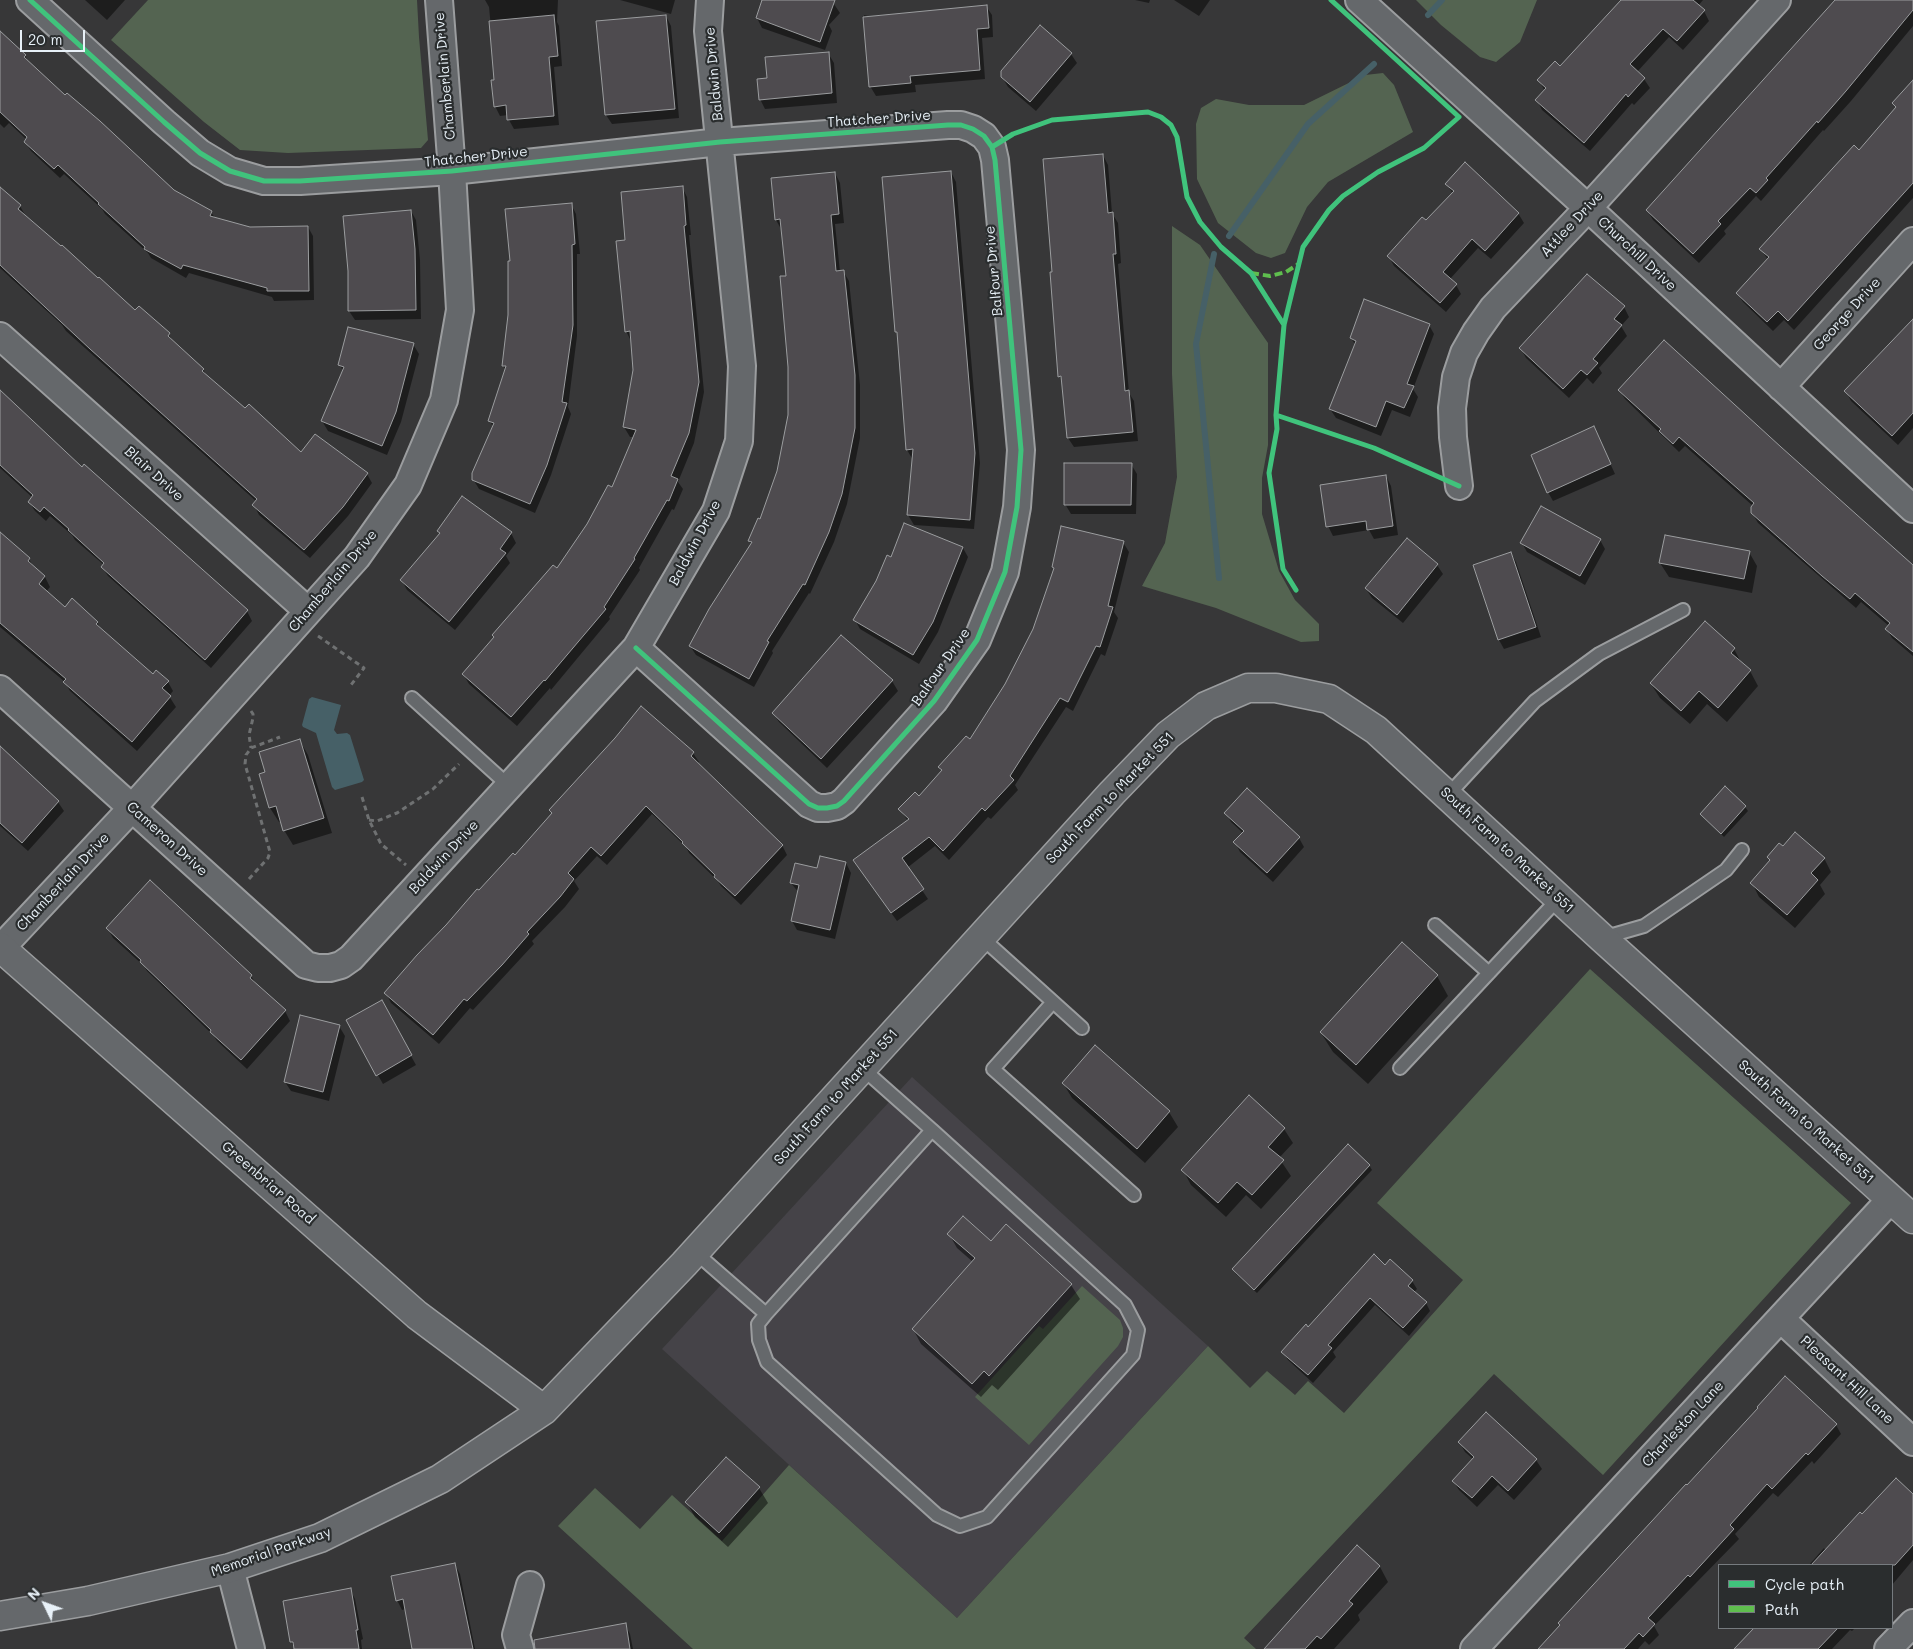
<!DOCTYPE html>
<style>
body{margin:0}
#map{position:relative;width:1913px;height:1649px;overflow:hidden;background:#373738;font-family:Mali,sans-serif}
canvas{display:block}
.legend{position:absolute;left:1718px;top:1564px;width:175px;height:65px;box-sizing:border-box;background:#2a2d2e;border:1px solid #767b7f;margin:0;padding:6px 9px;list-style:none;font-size:15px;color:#e8f1f8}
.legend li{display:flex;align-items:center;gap:10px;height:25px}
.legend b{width:25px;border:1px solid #767b7f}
.north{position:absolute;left:20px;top:1579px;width:50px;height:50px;-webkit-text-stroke:4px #2a2d2e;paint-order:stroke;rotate:312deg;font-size:14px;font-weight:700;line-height:20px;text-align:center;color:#e8f1f8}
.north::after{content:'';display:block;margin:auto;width:18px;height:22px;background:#e8f1f8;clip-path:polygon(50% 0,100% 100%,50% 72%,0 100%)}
.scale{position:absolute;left:20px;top:30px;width:65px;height:22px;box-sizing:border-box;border:2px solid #e8f1f8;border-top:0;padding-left:6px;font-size:15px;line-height:18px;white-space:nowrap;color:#e8f1f8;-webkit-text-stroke:4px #2a2d2e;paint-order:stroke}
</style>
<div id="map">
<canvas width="1913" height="1649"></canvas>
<ul class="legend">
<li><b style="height:6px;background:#40c37c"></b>Cycle path</li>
<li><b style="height:6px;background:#5fbe4e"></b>Path</li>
</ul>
<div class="north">N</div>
<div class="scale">20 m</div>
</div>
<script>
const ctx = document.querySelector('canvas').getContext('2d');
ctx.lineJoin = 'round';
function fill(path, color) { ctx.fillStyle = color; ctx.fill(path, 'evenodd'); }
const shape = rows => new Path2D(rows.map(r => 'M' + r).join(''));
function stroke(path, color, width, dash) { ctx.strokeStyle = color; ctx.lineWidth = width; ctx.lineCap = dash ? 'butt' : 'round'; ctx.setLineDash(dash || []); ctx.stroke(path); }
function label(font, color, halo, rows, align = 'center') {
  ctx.font = font + ' Mali,sans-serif'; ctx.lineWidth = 4.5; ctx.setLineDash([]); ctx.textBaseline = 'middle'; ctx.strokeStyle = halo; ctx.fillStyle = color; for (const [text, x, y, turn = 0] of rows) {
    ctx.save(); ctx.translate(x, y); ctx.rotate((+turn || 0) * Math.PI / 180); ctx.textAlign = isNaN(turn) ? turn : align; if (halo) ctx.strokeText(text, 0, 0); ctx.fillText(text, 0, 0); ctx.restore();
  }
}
fill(shape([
 [912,1077,1208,1346,957,1618,662,1349]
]), '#454348');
fill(shape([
 [148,0,417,0,419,37,428,140,421,148,288,153,240,150,204,122,111,40],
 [1416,0,1537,0,1520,42,1496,62,1480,57,1441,25],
 [1383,73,1394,85,1413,132,1328,182,1307,207,1285,253,1271,258,1256,253,1218,223,1197,179,1196,124,1201,108,1216,99,1249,105,1304,105,1365,75],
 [1172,226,1200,245,1268,343,1268,445,1262,478,1262,514,1279,571,1295,600,1319,624,1319,641,1301,642,1216,608,1142,586,1165,543,1177,477,1172,374],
 [1590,969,1851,1203,1603,1475,1494,1374,1244,1638,1256,1649,693,1649,558,1526,595,1488,640,1529,672,1495,722,1541,789,1465,957,1618,1208,1346,1250,1388,1267,1371,1295,1395,1308,1381,1344,1413,1463,1280,1377,1203],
 [1082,1286,1120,1320,1123,1328,1123,1337,1118,1346,1029,1445,975,1397,1039,1326,1043,1329]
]), '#546451');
fill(shape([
 [312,697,341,705,334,730,337,734,347,733,350,735,364,780,362,782,335,790,332,787,316,733,303,727,302,725,309,699]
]), '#466067');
fill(shape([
 [85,0,125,0,107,20],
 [485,0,558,0,557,22,559,26,562,66,554,67,559,125,514,129,509,120,508,115,500,116,495,106,496,81,489,7],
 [620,0,675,0,671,14],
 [764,0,823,0,834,4,840,13,829,25,832,31,825,50,762,28,757,18],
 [1135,0,1150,0,1149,3],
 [1174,0,1210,0,1199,16],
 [1622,0,1703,0,1698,6,1704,11,1709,21,1683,50,1669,37,1637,72,1644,79,1650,88,1634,105,1632,103,1590,151,1542,110,1537,100,1545,91,1539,81,1560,68],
 [1836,0,1913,0,1913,26,1851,101,1824,131,1823,130,1761,201,1756,196,1724,231,1726,234,1699,263,1653,220,1647,210],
 [986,6,992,15,993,37,982,38,985,79,915,85,916,92,876,96,870,86,864,15,872,17],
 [666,16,671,26,679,118,612,124,606,115,598,22],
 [0,33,25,55,29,64,173,191,211,212,215,218,250,228,308,227,313,236,314,300,274,301,272,297,189,273,186,278,151,258,148,253,105,214,102,209,64,174,60,178,31,151,25,142,27,140,9,123,4,128,0,124],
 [828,53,834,63,837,103,765,109,760,99,768,79],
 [1071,54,1077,63,1036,111,1008,87,1002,77],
 [1913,82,1913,198,1794,330,1784,320,1773,331,1743,302,1737,293,1768,260,1761,249,1859,151,1897,109,1893,103],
 [1103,155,1108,165,1112,213,1118,223,1121,263,1118,264,1129,393,1134,401,1138,441,1074,447,1068,438,1063,382,1060,376,1054,273],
 [951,172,956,182,980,463,974,529,914,525,908,515,913,460,907,450,899,336,896,331],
 [835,173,840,183,844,223,835,224,840,272,843,271,849,281,860,385,860,438,847,504,834,542,810,594,809,593,772,651,773,653,754,687,696,655,690,646,752,545,749,541,761,520,778,471,789,416,787,277,781,229,776,220],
 [1447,184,1518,213,1524,223,1491,259,1478,248,1450,279,1456,285,1461,294,1446,312,1394,266,1389,257,1453,194],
 [682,187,687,197,691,235,689,235,704,392,694,443,678,482,683,489,674,510,672,509,639,568,640,570,609,617,610,619,551,690,550,688,517,726,469,684,463,674,557,569,613,489,634,437,630,437,624,427,635,370,631,341,626,331,626,241],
 [0,189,20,206,25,215,135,312,169,334,173,343,203,369,207,377,245,410,301,454,367,474,372,483,348,516,310,558,259,515,254,505,257,502,66,331,62,325,0,268],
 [571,204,576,214,580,254,577,254,577,336,568,407,571,414,551,475,535,513,479,489,473,479,493,427,490,421,506,371,503,365,510,315,511,262],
 [411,211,416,220,420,260,421,319,355,320,349,311,349,271],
 [1624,307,1629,317,1621,326,1627,336,1599,368,1602,373,1593,384,1587,378,1569,398,1526,358,1521,349],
 [1913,320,1913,428,1898,445,1851,401,1846,391],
 [1429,325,1434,334,1413,389,1418,397,1410,417,1392,410,1381,436,1336,418,1330,409,1356,346,1351,338],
 [413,344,419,354,401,422,387,455,328,431,322,421,343,371,340,365],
 [1619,390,1913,568,1913,656,1892,638,1887,629,1889,626,1861,602,1856,608,1758,523,1752,513,1753,506,1685,446,1679,452,1625,399],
 [0,392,82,469,247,611,252,621,211,668,108,576,102,567,104,565,75,540,72,535,50,516,46,521,35,511,29,502,33,498,0,468],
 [1594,428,1615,474,1553,501,1548,492],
 [1131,464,1137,474,1136,514,1071,514,1065,504],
 [1386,476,1391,486,1398,535,1374,539,1369,530,1333,536,1328,526],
 [439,531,511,533,516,543,506,556,510,563,455,630,407,590,402,581,440,534],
 [0,534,29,559,34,568,45,577,50,587,46,592,65,608,97,622,101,630,153,676,168,682,173,691,169,696,176,707,137,751,70,691,65,682,0,627],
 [1407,540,1437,565,1443,574,1403,623,1372,598,1366,589],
 [1600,540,1605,549,1585,585,1527,552,1522,543],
 [1123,542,1129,552,1114,612,1118,618,1105,656,1101,654,1073,711,1066,707,1015,785,1018,790,991,819,988,817,949,860,935,846,907,868,928,899,897,921,854,861,908,821,900,810,919,798,942,772,940,767,970,741,1006,685,1034,630,1054,570,1053,567],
 [963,548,968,557,938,632,919,664,860,629,855,620,892,558],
 [1749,552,1757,566,1752,593,1669,577,1660,563],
 [1511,553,1516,562,1541,637,1504,649,1499,640,1474,565],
 [1705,623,1734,649,1742,664,1750,671,1758,686,1727,722,1707,704,1690,724,1660,698,1651,684],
 [841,637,892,681,898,691,827,768,779,722,773,713],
 [641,708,693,753,699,762,697,764,782,845,787,855,741,905,721,886,717,880,689,853,686,847,652,814,607,865,597,856,574,881,579,889,565,907,532,941,534,944,473,1010,470,1008,439,1044,391,1003,386,993,479,892,516,857,553,815,550,810,616,738],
 [300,741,308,755,332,833,293,845,284,830,282,821,279,822,270,808,260,775,267,773],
 [0,748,58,802,64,811,28,851,0,826],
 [1745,807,1748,811,1724,837,1701,814],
 [1226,813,1299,838,1304,847,1273,882,1240,852,1235,842,1243,833,1231,822],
 [1783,848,1824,858,1831,872,1820,885,1825,894,1795,928,1759,897,1752,883,1771,862,1768,857],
 [846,863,851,873,835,939,797,930,792,921,799,893,791,883,818,870],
 [108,929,251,976,257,985,285,1011,290,1021,247,1069,217,1041,213,1035,147,971,144,966,113,938],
 [1402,944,1437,976,1448,996,1368,1084,1333,1052,1321,1033],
 [381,1002,416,1065,383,1084,347,1021],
 [339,1026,345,1036,329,1101,291,1091,285,1082],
 [1096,1047,1169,1112,1178,1127,1145,1163,1072,1098,1063,1083],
 [1284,1129,1293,1143,1279,1158,1291,1176,1261,1209,1246,1195,1226,1217,1191,1185,1183,1170],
 [1369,1165,1372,1170,1257,1293,1236,1274,1233,1269],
 [949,1234,991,1243,1071,1285,1080,1299,998,1390,992,1385,981,1397,921,1344,913,1329,973,1262,957,1248],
 [1385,1266,1412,1281,1417,1289,1414,1292,1426,1303,1430,1311,1409,1336,1375,1305,1333,1352,1336,1357,1313,1383,1288,1360,1283,1352,1308,1329],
 [1836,1425,1841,1434,1814,1464,1812,1461,1778,1497,1773,1493,1735,1534,1739,1539,1654,1626,1659,1635,1649,1645,1645,1641,1638,1649,1539,1649],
 [1460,1443,1536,1460,1542,1469,1514,1500,1498,1485,1477,1507,1459,1490,1453,1481,1473,1459,1465,1452],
 [726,1459,759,1488,768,1503,728,1547,695,1517,687,1503],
 [1913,1495,1913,1560,1892,1585,1892,1565,1809,1565,1824,1548,1826,1551,1862,1516],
 [1357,1547,1380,1567,1388,1582,1358,1615,1360,1620,1334,1649,1266,1649],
 [455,1565,460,1574,475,1649,413,1649,406,1609,402,1610,397,1600],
 [350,1589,355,1599,363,1639,361,1640,362,1649,295,1649,291,1642],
 [625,1624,630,1634,633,1649,565,1649],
 [1754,1628,1855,1628,1852,1631,1850,1630,1832,1649,1736,1649]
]), '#0007');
stroke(shape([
 [1428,15,1442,0],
 [1229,236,1308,124,1374,64],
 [1214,254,1196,344,1219,578]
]), '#466067', 6);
const building = shape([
 [762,0,835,0,820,42,756,18,762,0],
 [1621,0,1693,0,1705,10,1677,41,1663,29,1630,64,1645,78,1628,97,1626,94,1584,143,1535,100,1546,88,1537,80,1555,61,1560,66,1621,0],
 [1835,0,1913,0,1913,10,1846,91,1818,123,1817,121,1766,178,1768,180,1756,193,1750,188,1718,221,1721,224,1693,254,1646,210,1835,0],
 [987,5,989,28,977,29,980,70,910,76,911,83,869,87,863,17,987,5],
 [554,15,558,56,549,57,554,116,507,120,506,105,494,107,491,80,494,80,489,21,554,15],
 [666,15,675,109,605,115,596,21,666,15],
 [1040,25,1072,53,1030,102,1001,77,1001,71,1040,25],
 [0,31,26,55,24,57,65,95,67,93,100,121,174,190,212,211,210,216,250,227,308,226,309,291,267,291,267,288,183,265,181,269,144,249,145,247,98,204,99,203,58,165,54,169,24,142,27,137,0,112,0,31],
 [829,52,832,93,759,100,757,79,767,78,765,57,829,52],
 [1913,80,1913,183,1788,321,1778,311,1767,322,1736,293,1769,257,1759,249,1854,145,1859,150,1896,107,1892,103,1913,80],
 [1103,154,1108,213,1113,212,1116,254,1113,254,1125,391,1129,390,1133,432,1067,438,1061,376,1058,377,1050,272,1052,272,1043,159,1103,154],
 [1465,162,1519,213,1485,251,1472,239,1443,272,1457,284,1440,303,1387,256,1422,217,1426,220,1454,191,1445,184,1465,162],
 [951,171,975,453,970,520,907,515,913,449,906,450,897,332,895,332,882,177,951,171],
 [835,172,839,214,831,215,836,271,844,270,855,375,855,428,842,494,829,532,805,585,803,584,767,641,769,642,749,679,689,646,709,609,752,542,748,541,758,518,760,519,777,471,788,415,788,367,780,276,786,276,780,219,775,220,771,178,835,172],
 [683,186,686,225,684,226,699,382,689,433,671,476,678,479,669,501,667,500,634,558,635,559,604,607,606,609,545,681,544,680,511,717,462,674,494,637,492,635,553,565,557,568,587,524,608,485,612,487,636,430,623,427,633,370,630,331,625,332,616,241,625,240,621,192,683,186],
 [0,187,21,205,18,209,61,246,62,245,98,278,99,277,135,310,139,306,170,333,168,336,204,369,202,371,245,408,249,404,301,452,315,434,368,473,343,507,304,550,252,505,257,499,90,349,0,265,0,187],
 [572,203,575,244,572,245,573,325,562,402,567,403,547,465,530,504,472,480,472,473,494,423,488,421,506,366,502,366,508,315,508,261,510,261,505,209,572,203],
 [411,210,415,249,416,310,348,311,348,271,343,216,411,210],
 [1587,274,1625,306,1614,319,1622,325,1593,359,1598,363,1587,375,1581,370,1563,389,1519,348,1587,274],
 [1364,299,1430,324,1407,384,1414,386,1404,408,1386,401,1376,427,1329,409,1356,341,1350,338,1364,299],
 [1913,319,1913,413,1892,436,1844,391,1913,319],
 [348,327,414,343,396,412,382,446,321,421,344,367,338,365,348,327],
 [1664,340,1781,447,1913,565,1913,652,1885,629,1890,623,1855,593,1850,599,1822,576,1751,513,1751,507,1754,503,1679,437,1673,444,1659,431,1661,429,1618,390,1664,340],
 [0,390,82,467,84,464,248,610,205,660,101,567,104,563,68,530,69,529,44,507,40,512,28,502,33,495,0,465,0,390],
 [1594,426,1611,464,1547,493,1531,455,1594,426],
 [1064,463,1132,463,1131,505,1064,505,1064,463],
 [1386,475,1393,526,1367,530,1366,521,1326,527,1320,485,1386,475],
 [462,496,512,532,500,549,506,553,449,622,400,580,440,533,437,531,462,496],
 [1541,506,1601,539,1580,576,1520,543,1541,506],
 [904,523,963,547,933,622,913,655,853,620,876,581,887,555,891,557,904,523],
 [1061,526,1124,541,1108,606,1113,607,1100,647,1096,646,1068,702,1060,698,1010,776,1014,780,985,811,982,808,943,851,929,837,902,858,924,889,891,913,853,860,909,819,898,809,915,792,919,796,942,770,938,767,966,736,970,739,1005,684,1033,629,1054,568,1052,567,1061,526],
 [0,532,30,558,28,561,45,576,39,584,65,607,72,598,98,622,96,624,153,674,156,670,169,681,162,688,171,696,132,742,63,682,66,679,0,623,0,532],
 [1665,535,1750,551,1744,579,1659,563,1665,535],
 [1407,538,1438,564,1397,615,1365,588,1407,538],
 [1511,552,1536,627,1498,640,1473,565,1511,552],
 [1705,621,1735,648,1731,653,1751,670,1718,708,1699,691,1681,711,1650,683,1705,621],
 [841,635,893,680,821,759,772,713,841,635],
 [641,706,694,752,691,756,783,845,735,896,714,877,715,875,682,843,683,842,646,806,601,856,591,847,568,873,574,879,560,897,527,932,529,934,502,965,467,1001,464,999,433,1035,384,993,417,955,446,925,477,889,479,890,513,853,515,855,552,813,549,810,615,738,641,706],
 [300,739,324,818,283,831,276,806,269,808,259,774,265,772,259,752,300,739],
 [0,746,59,801,22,843,0,823,0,746],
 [1725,786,1746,806,1721,834,1700,814,1725,786],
 [1247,788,1300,837,1267,873,1233,842,1244,831,1224,813,1247,788],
 [1795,832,1825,858,1811,873,1818,880,1787,915,1750,883,1770,860,1767,857,1779,843,1783,846,1795,832],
 [820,856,846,862,830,930,791,921,799,885,790,883,795,863,817,868,820,856],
 [150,880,252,975,250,978,286,1010,241,1060,210,1032,211,1030,140,962,141,960,106,928,150,880],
 [1402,942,1438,975,1356,1065,1320,1032,1402,942],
 [382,1000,412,1055,376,1076,346,1020,382,1000],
 [300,1015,340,1025,323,1092,284,1082,300,1015],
 [1095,1045,1170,1111,1137,1149,1062,1083,1095,1045],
 [1249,1095,1285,1128,1268,1147,1284,1160,1252,1195,1237,1182,1218,1203,1181,1170,1249,1095],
 [1348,1144,1370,1165,1254,1290,1232,1269,1348,1144],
 [963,1216,991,1241,1006,1224,1072,1284,989,1376,984,1371,972,1384,912,1329,975,1258,947,1234,963,1216],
 [1374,1254,1385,1265,1390,1259,1413,1280,1408,1286,1427,1302,1403,1328,1370,1298,1328,1345,1332,1348,1308,1375,1281,1352,1306,1324,1308,1327,1374,1254],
 [1785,1376,1837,1424,1808,1455,1806,1453,1772,1489,1767,1484,1730,1525,1734,1529,1690,1577,1688,1575,1648,1618,1655,1624,1643,1637,1639,1633,1624,1649,1538,1649,1560,1625,1558,1623,1686,1484,1687,1485,1758,1408,1757,1407,1785,1376],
 [1486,1412,1537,1459,1508,1491,1492,1476,1472,1498,1452,1481,1474,1457,1458,1442,1486,1412],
 [726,1457,760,1487,719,1533,685,1502,726,1457],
 [1896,1478,1913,1494,1913,1545,1895,1565,1811,1565,1860,1512,1862,1514,1896,1478],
 [1357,1545,1380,1566,1349,1601,1353,1604,1321,1639,1317,1636,1305,1649,1264,1649,1357,1545],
 [455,1563,473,1649,412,1649,403,1599,396,1601,391,1576,455,1563],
 [351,1588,358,1630,356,1630,359,1649,294,1649,293,1642,290,1642,283,1601,351,1588],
 [626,1623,630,1649,535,1649,534,1640,626,1623],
 [1754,1628,1838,1628,1818,1649,1734,1649,1754,1628]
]);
fill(building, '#4e4b4f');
stroke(building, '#9b9d9f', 1);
const lane = shape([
 [412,698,509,786],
 [1448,795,1535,701,1599,654,1683,610],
 [1435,925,1489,973],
 [981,937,1082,1028],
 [1602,938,1644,926,1726,870,1742,850],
 [1053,1002,993,1069,1134,1195],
 [1400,1068,1559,898],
 [695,1252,766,1314,932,1130,862,1068],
 [766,1314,758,1324,759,1340,767,1362,937,1515,960,1526,987,1517,1133,1355,1138,1330,1125,1305,932,1130]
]);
const street = shape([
 [30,0,164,122,200,153,230,171,264,181,300,181,452,171,720,142,948,125,961,125,973,129,984,136,992,147,995,160,1021,450,1017,507,1005,572,977,640,934,701,844,801,837,806,827,808,818,808,809,804,636,648],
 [1359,0,1588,208,1913,509],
 [0,336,308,611],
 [1781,387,1913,241],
 [1459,486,1453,437,1452,408,1456,377,1464,353,1476,332,1493,308,1588,208,1777,0],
 [0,689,306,965,318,968,330,968,341,965,351,958,636,648,716,511,739,441,742,366,708,31,710,0],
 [1,948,132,808,357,557,408,485,444,400,460,310,452,171,439,0],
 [1781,1319,1913,1442],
 [230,1568,251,1649],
 [520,1649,516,1635,530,1585],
 [1474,1649,1891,1199],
 [1888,1649,1913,1623]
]);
const secondary = shape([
 [0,947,417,1315,544,1410],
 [0,1616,88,1601,230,1568,320,1538,440,1479,544,1410,684,1264,1112,793,1168,735,1206,706,1248,688,1276,688,1329,699,1376,730,1602,938,1913,1219]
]);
stroke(lane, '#9b9d9f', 16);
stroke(street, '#9b9d9f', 30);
stroke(secondary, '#9b9d9f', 31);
stroke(shape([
 [318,636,364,668,351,685],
 [251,711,253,714,253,718,249,735,251,748],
 [362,797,369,820,381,844,406,865],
 [369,820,377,821,397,813,433,789,459,764],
 [249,879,268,858,270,852,245,764,246,755,251,748,280,737]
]), '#6f7172', 3, [5, 4]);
stroke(lane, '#65686b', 12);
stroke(street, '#65686b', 26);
stroke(secondary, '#65686b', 28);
stroke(shape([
 [1251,273,1270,276,1286,272,1300,263]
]), '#5fbe4e', 4, [8, 4]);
stroke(shape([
 [30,0,164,122,200,153,230,171,264,181,300,181,452,171,720,142,948,125,961,125,973,129,984,136,992,147,995,160,1021,450,1017,507,1005,572,977,640,934,701,844,801,837,806,827,808,818,808,809,804,636,648],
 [992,147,1013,134,1052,120,1148,112,1161,117,1171,125,1177,137,1187,197,1200,222,1221,247,1251,273,1284,325],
 [1276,415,1374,448,1459,486],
 [1296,590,1283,569,1269,473,1277,429,1276,415,1284,325,1303,247,1329,210,1343,196,1378,172,1424,148,1459,117,1331,0]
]), '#40c37c', 5);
label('14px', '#e8f1f8', '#2a2d2e', [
 ["Baldwin Drive",714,74,-95],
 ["Chamberlain Drive",445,76,-95],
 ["Thatcher Drive",879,119,-4],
 ["Thatcher Drive",476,157,-6],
 ["Attlee Drive",1572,224,-47],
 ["Churchill Drive",1637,254,43],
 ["Balfour Drive",994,271,-95],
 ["George Drive",1847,314,-48],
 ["Blair Drive",154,474,42],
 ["Baldwin Drive",695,543,-62],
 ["Chamberlain Drive",333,581,-50],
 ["Balfour Drive",941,667,-55],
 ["South Farm to Market 551",1110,798,-46],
 ["Cameron Drive",167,839,42],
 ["South Farm to Market 551",1507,850,43],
 ["Baldwin Drive",444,857,-47],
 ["Chamberlain Drive",63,882,-47],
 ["South Farm to Market 551",836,1097,-48],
 ["South Farm to Market 551",1806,1122,42],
 ["Greenbriar Road",268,1183,41],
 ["Pleasant Hill Lane",1847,1380,43],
 ["Charleston Lane",1683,1424,-47],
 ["Memorial Parkway",271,1552,-19]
]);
</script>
